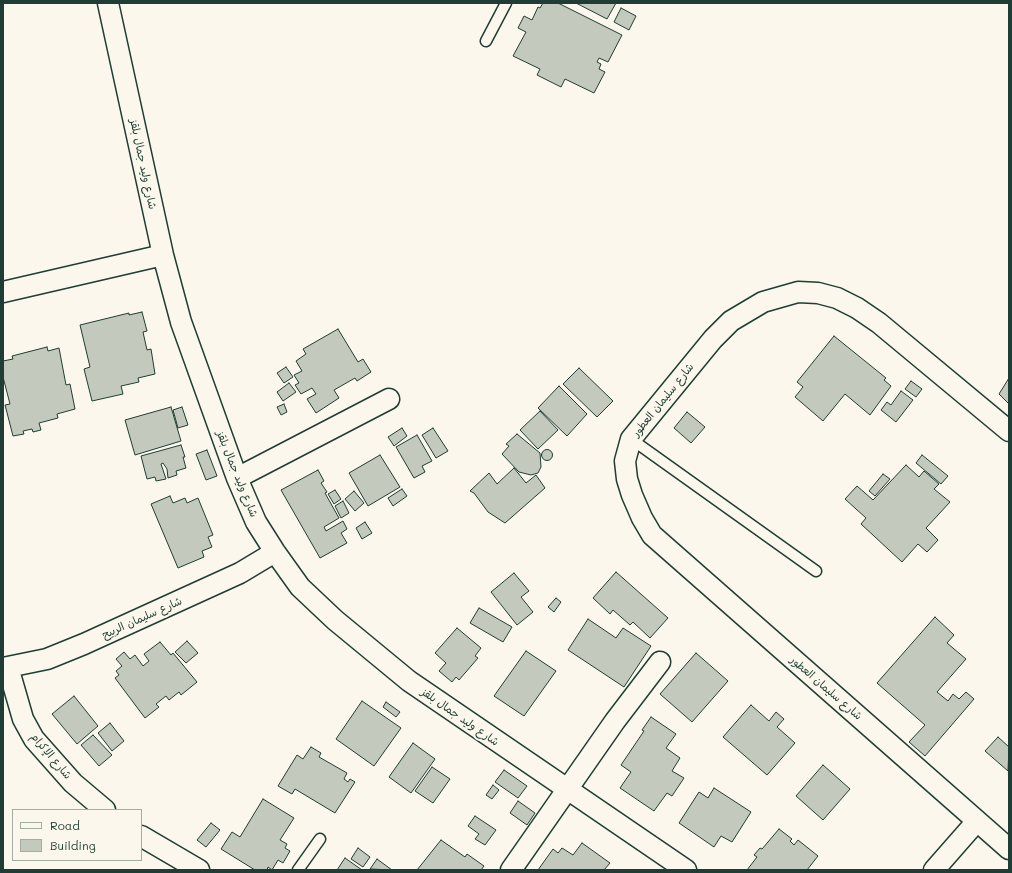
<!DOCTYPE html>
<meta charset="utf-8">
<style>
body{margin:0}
#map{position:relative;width:1012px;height:873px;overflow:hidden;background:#fbf7ec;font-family:Mali,sans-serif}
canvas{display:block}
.frame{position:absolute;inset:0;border:4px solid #1f3d34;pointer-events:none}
.legend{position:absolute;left:12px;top:809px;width:130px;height:52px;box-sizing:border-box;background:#fbf7ec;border:1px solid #a3ada2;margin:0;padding:5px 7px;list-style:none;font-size:12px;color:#1f3d34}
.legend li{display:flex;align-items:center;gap:8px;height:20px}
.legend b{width:20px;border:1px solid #a3ada2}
</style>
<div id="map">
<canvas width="1012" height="873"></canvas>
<div class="frame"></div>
<ul class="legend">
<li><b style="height:5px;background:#fbf7ec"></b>Road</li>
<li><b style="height:11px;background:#c4c9be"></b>Building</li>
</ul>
</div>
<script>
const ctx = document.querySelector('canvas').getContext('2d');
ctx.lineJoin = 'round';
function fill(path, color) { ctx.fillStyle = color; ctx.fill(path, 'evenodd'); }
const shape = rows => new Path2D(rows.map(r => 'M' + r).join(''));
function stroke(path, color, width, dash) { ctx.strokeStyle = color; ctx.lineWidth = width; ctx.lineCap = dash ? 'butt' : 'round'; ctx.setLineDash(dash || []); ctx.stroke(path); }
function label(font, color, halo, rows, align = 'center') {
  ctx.font = font + ' Mali,"Playpen Sans Arabic",sans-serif'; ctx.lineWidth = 4; ctx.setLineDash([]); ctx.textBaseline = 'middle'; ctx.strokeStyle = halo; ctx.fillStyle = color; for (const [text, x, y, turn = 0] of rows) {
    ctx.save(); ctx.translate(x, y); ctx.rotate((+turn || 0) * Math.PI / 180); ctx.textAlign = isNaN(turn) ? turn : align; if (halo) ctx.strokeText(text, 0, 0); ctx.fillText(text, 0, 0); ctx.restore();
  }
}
const building = shape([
 [543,3,558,3,622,35,608,62,599,58,597,62,601,64,599,69,605,72,594,93,565,79,561,87,537,75,540,69,513,56,526,32,518,28,524,16,532,20,538,7,540,8,543,3],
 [576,3,616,3,607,19,576,3],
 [621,8,636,16,629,30,614,22,621,8],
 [142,312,147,331,143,332,147,350,151,349,155,374,138,378,139,382,121,386,123,394,92,401,84,369,90,367,80,325,129,313,129,315,142,312],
 [338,329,358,362,363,359,371,372,357,381,355,378,334,390,339,398,316,413,307,399,316,394,312,388,301,394,295,385,299,383,294,375,302,371,296,361,306,354,303,349,338,329],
 [834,336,886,378,884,380,891,386,870,415,845,394,823,421,795,397,803,387,797,382,834,336],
 [47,347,48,351,59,348,66,385,70,384,75,409,57,414,58,418,39,423,41,430,33,432,32,429,23,431,24,434,13,436,5,405,10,404,3,377,3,361,13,359,12,356,47,347],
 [286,367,293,377,284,383,277,373,286,367],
 [579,368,613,401,597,417,563,384,579,368],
 [1009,378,1009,404,999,394,1009,378],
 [911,381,922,389,916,397,905,389,911,381],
 [289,383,296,392,283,401,277,392,289,383],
 [559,386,587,414,567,436,538,408,559,386],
 [901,391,913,400,896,422,881,410,887,402,891,405,901,391],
 [284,404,287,412,281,415,277,407,284,404],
 [171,407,181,441,135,455,125,420,171,407],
 [182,407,188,425,178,428,173,410,182,407],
 [540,411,558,430,538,449,520,430,540,411],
 [687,412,705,427,691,443,674,428,687,412],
 [402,428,407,436,394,446,388,437,402,428],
 [433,428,448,451,436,458,422,435,433,428],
 [517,434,540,453,541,467,538,473,531,475,519,472,502,454,509,446,506,444,517,434],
 [417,435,432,461,422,466,425,472,414,478,396,447,417,435],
 [181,445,185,457,183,457,186,468,176,471,177,475,168,478,167,469,163,463,161,464,166,479,156,481,155,477,147,479,141,456,181,445],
 '541.5 455a5.5 5.5 0 1 1 11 0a5.5 5.5 0 1 1-11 0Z',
 [207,450,217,476,206,480,196,454,207,450],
 [380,455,400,487,368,506,349,473,380,455],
 [922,455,948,476,941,484,916,463,922,455],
 [906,465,919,477,924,471,939,484,934,489,950,502,926,528,938,540,927,552,918,544,902,562,861,524,866,518,845,499,857,486,873,500,906,465],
 [514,468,526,483,536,475,545,488,505,523,488,512,474,493,470,491,489,473,497,484,514,468],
 [318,470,324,481,321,483,327,492,325,493,339,518,324,527,326,531,343,521,347,529,341,533,347,543,320,558,281,490,318,470],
 [883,474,890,479,875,496,869,491,883,474],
 [402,489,407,496,393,506,388,498,402,489],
 [335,490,341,499,334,504,328,494,335,490],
 [354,491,364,503,355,511,345,499,354,491],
 [170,496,173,503,185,498,187,503,198,498,213,535,208,537,212,547,202,551,204,557,178,568,151,504,170,496],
 [343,501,349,513,341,518,335,506,343,501],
 [365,522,372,533,362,539,356,528,365,522],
 [616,572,668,618,650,638,633,622,630,625,613,610,610,614,593,598,616,572],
 [514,573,529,591,521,597,533,612,517,625,491,592,514,573],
 [556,598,561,602,554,612,548,607,556,598],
 [479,608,512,627,503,642,470,623,479,608],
 [935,617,954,635,947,643,966,659,937,692,948,701,953,694,959,699,966,692,974,699,925,756,909,742,925,725,877,683,935,617],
 [588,619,616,638,623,628,651,646,624,687,568,650,588,619],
 [457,628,481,648,475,656,478,658,459,680,456,677,452,682,439,671,446,663,435,653,457,628],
 [187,641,198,653,186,663,175,652,187,641],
 [160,642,171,655,173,653,197,682,181,695,179,692,169,700,166,696,156,704,159,707,145,718,115,678,119,675,116,671,122,666,116,659,124,652,130,659,135,655,143,666,149,661,144,654,160,642],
 [526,651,556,671,524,716,494,696,526,651],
 [696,653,728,681,692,722,660,694,696,653],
 [74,696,98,726,77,744,52,714,74,696],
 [362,701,401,728,374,766,336,739,362,701],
 [386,702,400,712,396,717,383,707,386,702],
 [751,705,769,721,776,712,784,719,777,727,795,743,767,775,723,737,751,705],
 [651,717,676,734,666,748,680,758,672,771,684,778,672,796,667,793,654,811,620,788,631,772,621,765,644,731,642,730,651,717],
 [110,723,124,741,112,751,98,733,110,723],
 [93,735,112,755,99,766,81,745,93,735],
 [998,737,1009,747,1008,771,985,751,998,737],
 [413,743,435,759,411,793,389,777,413,743],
 [311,747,321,753,319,757,347,773,344,779,348,782,350,779,355,782,335,813,295,789,292,794,278,786,297,755,303,759,311,747],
 [823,765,850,789,823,820,796,796,823,765],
 [432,767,450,779,433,803,415,791,432,767],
 [504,770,527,786,518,798,495,782,504,770],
 [493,785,499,790,492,799,486,795,493,785],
 [714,788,751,812,732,842,721,836,714,847,679,823,699,792,708,798,714,788],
 [263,799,294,818,280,840,287,844,285,848,290,851,283,863,278,860,272,870,268,867,267,870,255,870,221,849,232,832,240,837,263,799],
 [518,801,535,813,527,825,510,813,518,801],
 [475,816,496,830,485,845,475,839,479,834,468,826,475,816],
 [211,823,220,830,206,847,197,840,211,823],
 [779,829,792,839,790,841,794,845,798,840,818,856,807,870,747,870,757,857,754,855,760,848,762,849,779,829],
 [441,840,465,857,467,854,484,866,481,870,417,870,441,840],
 [582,843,610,863,604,870,538,870,553,849,558,853,562,848,573,855,582,843],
 [358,848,370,857,363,867,351,859,358,848],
 [345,858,362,870,337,870,345,858],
 [377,859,392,870,370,869,377,859]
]);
fill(building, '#c4c9be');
stroke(building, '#1f3d34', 1);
const lane = shape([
 [486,41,506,3],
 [631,439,816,571],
 [298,870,320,839]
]);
const street = shape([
 [108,3,163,255,181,322,237,478,256,522,275,552,300,587,335,620,409,681,686,870],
 [3,292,163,255],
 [1009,431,879,323,857,308,837,298,818,293,798,292,763,302,731,321,713,339,631,439,625,461,627,479,632,495,642,518,652,535,1009,849],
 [237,478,389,399],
 [8,667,23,719,34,739,73,783,105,810],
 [3,668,47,659,84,644,240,573,275,552],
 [141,836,199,870],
 [511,870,615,721,660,662],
 [934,870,977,821]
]);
stroke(lane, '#1f3d34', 13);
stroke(street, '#1f3d34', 23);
stroke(lane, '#fbf7ec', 10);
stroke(street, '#fbf7ec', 20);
label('11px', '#1f3d34', '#fbf7ec', [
 ["شارع وليد جمال بلقز",143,164,78],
 ["شارع سليمان العطور",663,400,-51],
 ["شارع وليد جمال بلقز",237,474,68],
 ["شارع سليمان الربيح",142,618,-24],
 ["شارع سليمان العطور",826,688,41],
 ["شارع وليد جمال بلقز",460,717,35],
 ["شارع الإكرام",51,756,50]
]);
</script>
